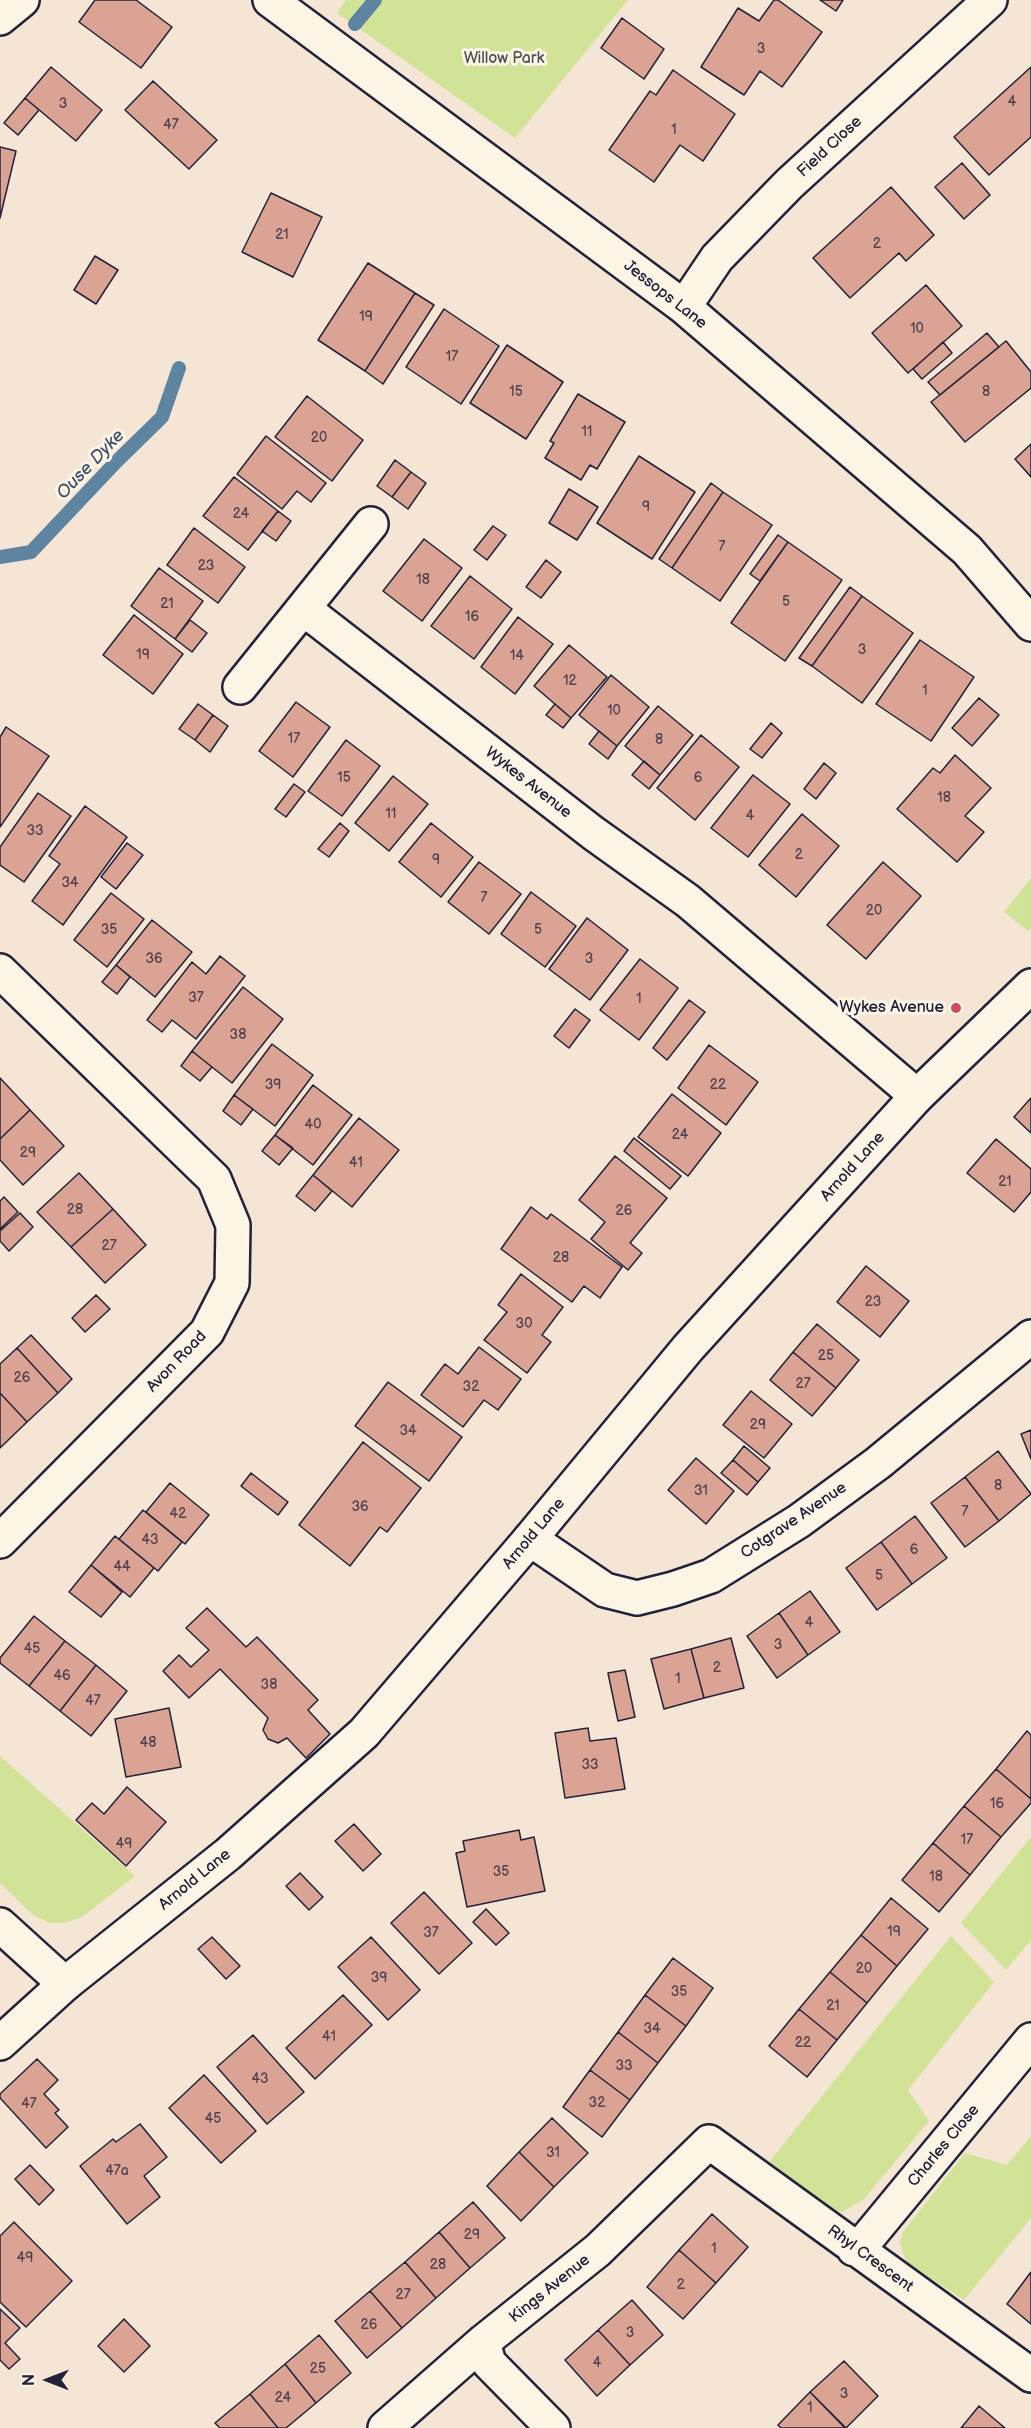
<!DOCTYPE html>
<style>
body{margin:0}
#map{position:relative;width:1031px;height:2428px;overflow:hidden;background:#f5e5d5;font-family:"Balsamiq Sans",sans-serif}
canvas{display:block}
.north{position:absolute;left:18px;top:2350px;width:60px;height:60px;-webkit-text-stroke:4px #fcf5e5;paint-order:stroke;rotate:270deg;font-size:16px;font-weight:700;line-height:24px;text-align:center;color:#22223b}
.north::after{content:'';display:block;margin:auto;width:21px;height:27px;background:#22223b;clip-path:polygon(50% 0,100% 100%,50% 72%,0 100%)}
</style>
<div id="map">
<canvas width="1031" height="2428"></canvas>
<div class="north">N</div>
</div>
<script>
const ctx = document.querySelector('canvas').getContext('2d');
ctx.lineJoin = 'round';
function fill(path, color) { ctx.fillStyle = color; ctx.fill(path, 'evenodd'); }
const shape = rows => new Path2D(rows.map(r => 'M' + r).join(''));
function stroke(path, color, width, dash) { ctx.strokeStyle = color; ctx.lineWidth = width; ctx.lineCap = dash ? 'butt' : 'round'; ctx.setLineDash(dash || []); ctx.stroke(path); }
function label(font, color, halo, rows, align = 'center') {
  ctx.font = font + ' "Balsamiq Sans",sans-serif'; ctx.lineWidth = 6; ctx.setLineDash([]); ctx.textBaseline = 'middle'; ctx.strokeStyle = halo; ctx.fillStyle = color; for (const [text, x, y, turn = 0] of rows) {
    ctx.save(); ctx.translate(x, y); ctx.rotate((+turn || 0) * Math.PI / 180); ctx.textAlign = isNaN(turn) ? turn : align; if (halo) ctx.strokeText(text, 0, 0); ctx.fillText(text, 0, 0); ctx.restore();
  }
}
fill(shape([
 [346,0,628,0,515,138,337,13],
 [1031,878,1031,928,1028,931,1004,912],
 [0,1756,135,1876,82,1917,64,1923,49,1923,33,1915,0,1883],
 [1031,1837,1031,1940,1006,1970,961,1923],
 [951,1936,994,1982,908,2090,929,2121,864,2199,842,2212,819,2210,765,2167],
 [1031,2136,1031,2218,964,2300,906,2262,900,2243,903,2232,965,2153,1007,2165]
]), '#d1e397');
stroke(shape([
 [355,24,375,0],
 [0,557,31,552,116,462,162,417,179,368]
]), '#5d84a1', 14);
const building = shape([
 [95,0,136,0,172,27,141,68,79,22,95,0],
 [774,0,778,0,822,32,782,87,760,71,744,95,701,67,738,8,759,21,774,0],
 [820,0,843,0,836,11,820,0],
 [622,18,664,49,644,79,601,48,622,18],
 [51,67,102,110,76,141,25,98,51,67],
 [1031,67,1031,137,989,175,954,137,1031,67],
 [673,70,735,114,703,161,680,145,654,182,609,150,650,91,656,95,673,70],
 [153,81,217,140,189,169,125,110,153,81],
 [25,98,39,110,18,135,4,123,25,98],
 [0,147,16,151,0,218,0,147],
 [962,163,990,195,964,219,935,187,962,163],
 [891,187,934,235,906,261,899,253,850,298,813,258,891,187],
 [271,193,322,217,293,277,242,252,271,193],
 [95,256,118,270,96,304,74,290,95,256],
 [368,263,415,293,365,371,318,340,368,263],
 [926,285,962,326,908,373,872,333,926,285],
 [415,293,434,305,383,384,365,371,415,293],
 [444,309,499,346,461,404,406,367,444,309],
 [987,333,999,347,940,395,928,382,987,333],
 [1006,341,1031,372,1031,388,965,442,931,402,1006,341],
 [943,342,952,353,922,379,913,369,943,342],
 [507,345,563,382,526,439,470,403,507,345],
 [578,394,625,422,597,469,590,465,581,480,545,458,554,443,550,441,578,394],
 [307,396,363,440,332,481,275,437,307,396],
 [266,436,326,483,311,502,297,491,282,509,237,474,266,436],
 [1031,444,1031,477,1015,459,1031,444],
 [639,456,695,492,652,559,597,523,639,456],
 [395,460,411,472,392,497,377,486,395,460],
 [411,472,426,483,408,509,392,497,411,472],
 [234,477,278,511,248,550,203,516,234,477],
 [711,483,723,492,672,568,659,559,711,483],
 [569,489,598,507,577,540,549,523,569,489],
 [723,492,772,525,720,601,672,568,723,492],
 [278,511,291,521,276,541,262,531,278,511],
 [493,526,506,535,487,560,474,550,493,526],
 [194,528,245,567,218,603,167,565,194,528],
 [778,535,788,542,760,581,750,574,778,535],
 [424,539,462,568,422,621,383,591,424,539],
 [788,542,842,580,785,661,731,623,788,542],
 [546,560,561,572,541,598,526,587,546,560],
 [159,568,203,601,175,639,131,606,159,568],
 [470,576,512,609,474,659,431,626,470,576],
 [850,587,862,596,812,666,799,658,850,587],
 [862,596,913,633,862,703,812,666,862,596],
 [134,615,183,654,153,694,103,655,134,615],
 [518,617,553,644,515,694,481,667,518,617],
 [190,620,207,633,192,652,175,639,190,620],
 [920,640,974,677,931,741,876,704,920,640],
 [569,645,607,677,571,718,534,686,569,645],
 [611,675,649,707,617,746,579,715,611,675],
 [979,698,999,715,972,746,952,728,979,698],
 [296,702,330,727,293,777,259,751,296,702],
 [198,704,213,715,195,740,179,729,198,704],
 [555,704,571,718,563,728,546,715,555,704],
 [658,706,693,735,660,775,625,746,658,706],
 [213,715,228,726,210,752,195,740,213,715],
 [771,723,782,733,762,758,750,749,771,723],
 [6,727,49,756,0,827,0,737,6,727],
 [599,731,617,746,608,759,589,744,599,731],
 [701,735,739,767,695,820,657,788,701,735],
 [346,740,380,766,342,816,308,791,346,740],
 [955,755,991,788,965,816,984,832,957,862,897,809,933,768,940,773,955,755],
 [644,761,660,775,649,789,632,775,644,761],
 [824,763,836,773,816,799,804,789,824,763],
 [753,775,790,804,748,857,711,828,753,775],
 [393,776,428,804,389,851,355,823,393,776],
 [294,784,305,792,286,817,275,809,294,784],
 [38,793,71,816,24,882,0,865,0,847,38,793],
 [85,806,127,837,63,925,32,901,60,864,49,856,85,806],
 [802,814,839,846,796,897,759,865,802,814],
 [340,823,349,831,329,857,318,849,340,823],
 [431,823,473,857,441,897,399,862,431,823],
 [127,843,143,855,116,889,101,877,127,843],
 [479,862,521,894,489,934,448,902,479,862],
 [883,862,921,896,866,959,827,925,883,862],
 [531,892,576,926,545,967,501,934,531,892],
 [111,893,144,919,107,967,74,940,111,893],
 [587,918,628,950,590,1000,549,969,587,918],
 [152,920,192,952,155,997,116,965,152,920],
 [220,956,245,976,196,1039,172,1020,162,1032,147,1020,192,962,206,974,220,956],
 [640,959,678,988,639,1040,600,1010,640,959],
 [116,965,130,977,117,994,102,982,116,965],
 [243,987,283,1019,232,1083,192,1051,243,987],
 [689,1000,705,1012,667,1060,653,1048,689,1000],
 [575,1009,590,1020,569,1048,554,1036,575,1009],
 [272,1044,313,1075,275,1126,234,1095,272,1044],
 [709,1045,758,1082,726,1125,678,1088,709,1045],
 [192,1051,212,1067,200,1081,181,1066,192,1051],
 [0,1078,30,1110,0,1139,0,1078],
 [313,1085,352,1115,313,1165,275,1135,313,1085],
 [672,1094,721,1133,688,1176,638,1137,672,1094],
 [234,1095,253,1109,241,1125,223,1111,234,1095],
 [1031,1098,1031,1133,1014,1117,1031,1098],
 [30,1110,64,1146,23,1185,0,1160,0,1139,30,1110],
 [359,1118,399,1150,352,1207,313,1175,359,1118],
 [275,1135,293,1148,279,1165,262,1151,275,1135],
 [634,1138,681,1176,670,1189,624,1151,634,1138],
 [996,1139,1031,1169,1031,1192,1014,1212,967,1173,996,1139],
 [615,1156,667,1198,630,1243,642,1253,628,1270,591,1239,605,1222,579,1200,615,1156],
 [79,1173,113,1209,71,1247,37,1212,79,1173],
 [313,1175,332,1191,315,1211,296,1196,313,1175],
 [4,1197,18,1212,0,1229,0,1201,4,1197],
 [531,1207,547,1219,551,1214,622,1267,600,1298,584,1286,572,1302,501,1249,531,1207],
 [113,1209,146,1245,105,1283,71,1247,113,1209],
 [20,1213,33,1227,9,1251,0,1241,0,1231,20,1213],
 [866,1266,909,1301,880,1337,837,1302,866,1266],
 [521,1274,563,1307,542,1335,551,1342,527,1373,484,1340,507,1312,498,1305,521,1274],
 [96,1295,110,1309,85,1332,72,1318,96,1295],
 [817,1324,859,1360,836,1388,793,1352,817,1324],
 [31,1335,72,1379,58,1393,17,1348,31,1335],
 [479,1347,521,1379,498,1410,484,1400,463,1427,421,1395,445,1364,458,1374,479,1347],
 [17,1348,58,1393,27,1422,0,1393,0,1364,17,1348],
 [793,1352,836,1388,812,1416,770,1380,793,1352],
 [388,1382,462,1437,429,1481,355,1426,388,1382],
 [751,1391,792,1424,764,1458,723,1425,751,1391],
 [0,1393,27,1422,0,1448,0,1393],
 [1031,1430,1031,1459,1021,1434,1031,1430],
 [363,1442,421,1488,387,1532,380,1527,350,1566,299,1525,363,1442],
 [744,1446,770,1468,758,1482,733,1460,744,1446],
 [998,1451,1031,1494,999,1521,965,1477,998,1451],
 [696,1458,734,1491,706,1524,668,1490,696,1458],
 [733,1460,758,1482,747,1495,721,1473,733,1460],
 [251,1473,288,1502,278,1515,241,1486,251,1473],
 [965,1477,999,1521,965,1547,931,1503,965,1477],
 [170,1483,209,1515,185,1544,146,1512,170,1483],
 [143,1510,182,1542,158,1571,119,1539,143,1510],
 [915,1516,947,1558,912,1584,881,1542,915,1516],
 [115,1536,154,1568,130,1597,91,1565,115,1536],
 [881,1542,912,1584,877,1610,846,1568,881,1542],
 [91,1565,122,1592,101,1617,69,1592,91,1565],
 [810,1591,840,1632,808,1655,779,1613,810,1591],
 [207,1608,246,1647,257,1637,318,1700,308,1710,330,1734,306,1758,287,1738,278,1743,268,1739,263,1730,268,1718,220,1669,189,1698,163,1671,179,1655,191,1667,209,1650,186,1628,207,1608],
 [779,1613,808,1655,777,1678,747,1636,779,1613],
 [34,1616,65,1641,29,1686,0,1663,0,1658,34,1616],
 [731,1638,744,1688,704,1698,691,1649,731,1638],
 [65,1641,96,1665,60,1711,29,1686,65,1641],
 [691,1649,704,1698,664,1709,651,1659,691,1649],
 [96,1665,127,1691,91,1736,60,1711,96,1665],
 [625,1670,635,1717,618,1721,608,1673,625,1670],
 [169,1708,181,1767,126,1777,115,1719,169,1708],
 [588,1728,590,1741,616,1738,625,1789,565,1798,555,1733,588,1728],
 [1027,1731,1031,1735,1031,1799,996,1769,1027,1731],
 [996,1769,1031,1799,1031,1803,1001,1837,964,1806,996,1769],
 [127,1787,166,1822,126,1866,76,1820,92,1803,104,1814,127,1787],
 [964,1806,1001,1837,970,1875,933,1843,964,1806],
 [354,1824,381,1854,363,1871,335,1841,354,1824],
 [519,1830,521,1840,534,1837,545,1891,467,1907,456,1853,465,1851,463,1841,519,1830],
 [933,1843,970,1875,939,1912,902,1880,933,1843],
 [300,1873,323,1897,309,1910,286,1886,300,1873],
 [424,1892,472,1943,439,1974,391,1923,424,1892],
 [891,1898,928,1929,897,1966,861,1935,891,1898],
 [486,1909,509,1933,496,1945,473,1922,486,1909],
 [861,1935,897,1966,867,2003,830,1972,861,1935],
 [212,1937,240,1966,226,1979,198,1949,212,1937],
 [371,1937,420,1990,388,2020,338,1967,371,1937],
 [673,1958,713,1988,686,2026,645,1995,673,1958],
 [830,1972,867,2003,837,2040,799,2009,830,1972],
 [343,1995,372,2025,315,2079,286,2048,343,1995],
 [645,1995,686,2026,658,2063,618,2032,645,1995],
 [799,2009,837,2040,807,2077,769,2046,799,2009],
 [618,2032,658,2063,630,2100,590,2070,618,2032],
 [253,2035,304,2092,267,2124,217,2067,253,2035],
 [37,2059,58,2080,44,2094,59,2110,55,2113,68,2127,46,2148,0,2098,0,2094,37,2059],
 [590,2070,630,2100,602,2137,563,2107,590,2070],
 [204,2075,256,2131,221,2163,169,2108,204,2075],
 [552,2118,588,2153,554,2187,519,2152,552,2118],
 [140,2124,167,2157,144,2176,160,2197,127,2224,80,2166,113,2139,116,2142,140,2124],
 [519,2152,554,2187,521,2221,487,2186,519,2152],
 [30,2165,54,2190,39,2205,15,2179,30,2165],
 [473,2202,505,2238,470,2268,439,2232,473,2202],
 [712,2214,748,2247,716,2283,679,2250,712,2214],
 [14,2222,72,2281,26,2327,0,2302,0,2236,14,2222],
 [439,2232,470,2268,436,2298,405,2262,439,2232],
 [679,2250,716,2283,683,2319,647,2287,679,2250],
 [405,2262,436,2298,402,2328,370,2291,405,2262],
 [1031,2272,1031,2324,1007,2304,1031,2272],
 [370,2291,402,2328,367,2358,335,2321,370,2291],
 [632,2300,663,2335,630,2365,598,2330,632,2300],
 [0,2309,20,2328,5,2343,20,2359,9,2369,0,2360,0,2309],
 [124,2319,150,2346,124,2372,98,2346,124,2319],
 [598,2330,630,2365,597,2396,565,2360,598,2330],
 [319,2335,351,2373,316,2403,285,2364,319,2335],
 [844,2361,878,2396,846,2428,810,2392,844,2361],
 [285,2364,316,2403,286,2428,278,2428,250,2394,285,2364],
 [810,2392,845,2428,781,2428,778,2425,810,2392],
 [250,2394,278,2428,220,2428,215,2423,250,2394],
 [979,2406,1005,2428,961,2428,979,2406]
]);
fill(building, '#dba393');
stroke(building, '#22223b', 1.5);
const minor = shape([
 [270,0,684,307,967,550,1031,624],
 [0,18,22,0],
 [684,307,717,258,789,184,990,0],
 [304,609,593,833,688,901,917,1096],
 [240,687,371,524],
 [0,971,214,1179,233,1225,232,1283,207,1332,0,1541],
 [530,1539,605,1590,637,1598,673,1589,711,1576,799,1521,878,1463,1031,1337],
 [0,1925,65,1984],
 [854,2249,866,2240,1031,2040],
 [483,2342,489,2363,553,2428],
 [385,2428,483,2342,598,2250,709,2142,1031,2375]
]);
const tertiary = shape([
 [0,2043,65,1984,228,1854,364,1733,530,1539,688,1348,917,1096,1031,986]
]);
stroke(minor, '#22223b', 38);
stroke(tertiary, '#22223b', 38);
stroke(minor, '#fcf5e5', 33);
stroke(tertiary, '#fcf5e5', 33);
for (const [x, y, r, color] of [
 [956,1008,6,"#d1495b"]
]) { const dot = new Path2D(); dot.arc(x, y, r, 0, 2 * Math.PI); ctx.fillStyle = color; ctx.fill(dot); stroke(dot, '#fcf5e5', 2); }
label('14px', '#504251', null, [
 ["3",761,49],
 ["4",1012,102],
 ["3",63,104],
 ["47",171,125],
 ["1",674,130],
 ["21",282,235],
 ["2",877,244],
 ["19",366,317],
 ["10",917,329],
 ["17",452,357],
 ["15",516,392],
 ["8",986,392],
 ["11",587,432],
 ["20",319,438],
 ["9",646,507],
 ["24",241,514],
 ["7",722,547],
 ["23",206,566],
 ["18",423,580],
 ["5",786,602],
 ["21",167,604],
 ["16",472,617],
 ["3",862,650],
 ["19",143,655],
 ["14",517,656],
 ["12",570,681],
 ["1",925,691],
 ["10",614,711],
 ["17",294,739],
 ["8",659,740],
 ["15",344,778],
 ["6",698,778],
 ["18",944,798],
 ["11",391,814],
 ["4",750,816],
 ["33",35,831],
 ["2",799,855],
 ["9",436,860],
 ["34",70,883],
 ["7",484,898],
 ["20",874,911],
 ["35",109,930],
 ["5",538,930],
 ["36",154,959],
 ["3",589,959],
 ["37",196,998],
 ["1",639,999],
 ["38",238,1035],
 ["39",273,1085],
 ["22",718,1085],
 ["40",313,1125],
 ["24",680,1135],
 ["29",28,1153],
 ["41",356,1163],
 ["21",1005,1182],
 ["28",75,1210],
 ["26",624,1211],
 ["27",109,1246],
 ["28",561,1258],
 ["23",873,1302],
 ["30",524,1324],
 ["25",826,1356],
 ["26",22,1378],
 ["27",803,1384],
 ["32",471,1387],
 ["29",758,1425],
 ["34",408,1431],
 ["8",998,1486],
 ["31",701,1491],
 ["36",360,1507],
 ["7",965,1512],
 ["42",178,1514],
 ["43",150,1540],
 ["6",914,1550],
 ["44",122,1567],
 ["5",879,1576],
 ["4",809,1623],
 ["3",778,1645],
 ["45",32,1649],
 ["2",717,1668],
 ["46",62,1676],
 ["1",678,1679],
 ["38",269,1685],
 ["47",93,1701],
 ["48",148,1743],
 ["33",590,1765],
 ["16",997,1804],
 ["17",967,1840],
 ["49",124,1844],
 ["35",501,1872],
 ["18",936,1877],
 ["19",894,1932],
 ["37",431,1933],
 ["20",864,1969],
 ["39",379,1978],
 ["35",679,1992],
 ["21",833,2006],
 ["34",652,2029],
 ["41",329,2037],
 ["22",803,2043],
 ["33",624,2066],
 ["43",260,2079],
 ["32",597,2103],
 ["47",29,2104],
 ["45",213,2119],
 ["31",553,2153],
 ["47a",117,2171],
 ["29",472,2235],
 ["1",714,2249],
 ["49",25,2258],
 ["28",438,2265],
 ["2",681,2285],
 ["27",403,2295],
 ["26",369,2325],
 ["3",630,2333],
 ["4",597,2363],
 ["25",318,2369],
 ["3",844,2394],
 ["24",283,2398],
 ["1",810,2408]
]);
label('16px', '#4e5252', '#fcf5e5', [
 ["Willow Park",504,59]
]);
label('16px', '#22223b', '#fcf5e5', [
 ["Field Close",830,147,-43],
 ["Jessops Lane",665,295,38],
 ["Wykes Avenue",528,783,38],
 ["Arnold Lane",853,1167,-48],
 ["Avon Road",177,1362,-46],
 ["Cotgrave Avenue",794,1521,-34],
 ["Arnold Lane",534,1534,-50],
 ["Arnold Lane",195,1880,-39],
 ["Charles Close",944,2146,-50],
 ["Rhyl Crescent",870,2259,36],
 ["Kings Avenue",550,2289,-39]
]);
label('16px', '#22223b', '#fcf5e5', [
 ["Wykes Avenue",944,1008]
], 'right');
label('italic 18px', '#3f536e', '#fcf5e5', [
 ["Ouse Dyke",91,465,-46]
]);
</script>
